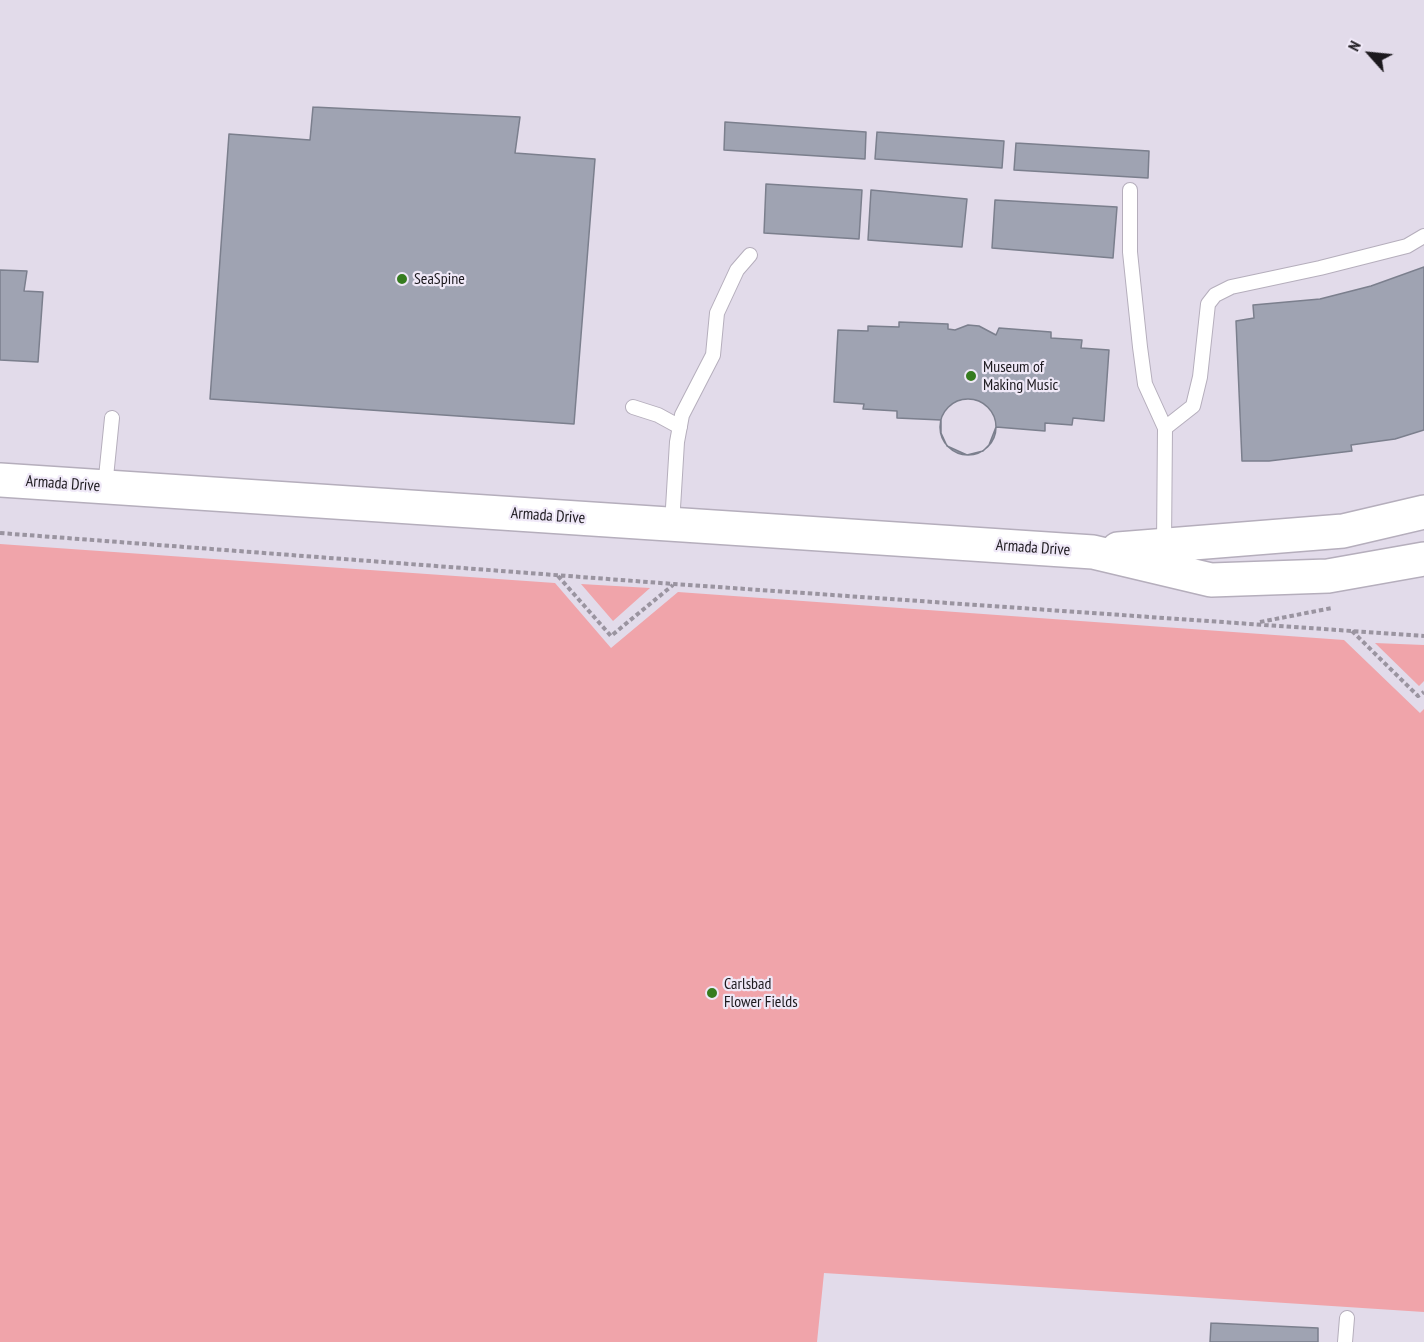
<!DOCTYPE html>
<style>
body{margin:0}
#map{position:relative;width:1424px;height:1342px;overflow:hidden;background:#e2dbea;font-family:"PT Sans Narrow",sans-serif}
canvas{display:block}
.north{position:absolute;left:1340px;top:24px;width:60px;height:60px;-webkit-text-stroke:4px #efe8f7;paint-order:stroke;rotate:297deg;font-size:16px;font-weight:700;line-height:24px;text-align:center;color:#1c191e}
.north::after{content:'';display:block;margin:auto;width:21px;height:27px;background:#1c191e;clip-path:polygon(50% 0,100% 100%,50% 72%,0 100%)}
</style>
<div id="map">
<canvas width="1424" height="1342"></canvas>
<div class="north">N</div>
</div>
<script>
const ctx = document.querySelector('canvas').getContext('2d');
ctx.lineJoin = 'round';
function fill(path, color) { ctx.fillStyle = color; ctx.fill(path, 'evenodd'); }
const shape = rows => new Path2D(rows.map(r => 'M' + r).join(''));
function stroke(path, color, width, dash) { ctx.strokeStyle = color; ctx.lineWidth = width; ctx.lineCap = dash ? 'butt' : 'round'; ctx.setLineDash(dash || []); ctx.stroke(path); }
function label(font, color, halo, rows, align = 'center') {
  ctx.font = font + ' "PT Sans Narrow",sans-serif'; ctx.lineWidth = 4.5; ctx.setLineDash([]); ctx.textBaseline = 'middle'; ctx.strokeStyle = halo; ctx.fillStyle = color; for (const [text, x, y, turn = 0] of rows) {
    ctx.save(); ctx.translate(x, y); ctx.rotate((+turn || 0) * Math.PI / 180); ctx.textAlign = isNaN(turn) ? turn : align; if (halo) ctx.strokeText(text, 0, 0); ctx.fillText(text, 0, 0); ctx.restore();
  }
}
fill(shape([
 [0,544,555,583,611,648,678,592,1344,640,1420,713,1424,709,1424,1312,824,1273,817,1342,0,1342],
 [581,584,650,588,613,621],
 [1375,643,1424,645,1424,681,1419,686]
]), '#f0a4aa');
const building = shape([
 [313,107,520,117,515,153,595,159,574,424,210,399,229,134,310,140,313,107],
 [725,122,866,132,865,159,724,150,725,122],
 [877,132,1004,141,1002,168,875,159,877,132],
 [1016,143,1149,151,1148,178,1014,170,1016,143],
 [766,184,862,190,859,239,764,233,766,184],
 [871,190,967,199,962,247,868,240,871,190],
 [995,200,1117,207,1113,258,992,248,995,200],
 [1424,267,1424,430,1395,439,1351,445,1352,451,1269,461,1242,461,1236,321,1254,318,1253,305,1320,299,1371,286,1424,267],
 [0,270,27,271,24,291,43,292,38,362,0,360,0,270],
 [899,322,948,324,948,329,955,330,968,325,979,326,996,335,999,328,1051,332,1051,338,1082,340,1081,348,1109,350,1104,421,1073,418,1072,425,1045,423,1045,431,996,427,989,445,983,451,967,455,947,446,941,433,941,420,897,418,897,411,863,409,864,404,834,402,838,330,868,331,868,326,899,327,899,322],
 '940 427a28 28 0 1 1 56 0a28 28 0 1 1-56 0Z',
 [1211,1323,1318,1328,1318,1342,1210,1342,1211,1323]
]);
fill(building, '#9fa3b2');
stroke(building, '#7b7f8d', 1.5);
const lane = shape([
 [1130,190,1130,252,1140,347,1145,384,1165,428,1164,544],
 [633,407,658,415,680,427],
 [1165,428,1193,406,1200,377,1208,304,1215,295,1231,287,1320,268,1407,246,1424,236],
 [105,487,112,418],
 [672,524,677,442,682,415,713,355,717,313,737,270,750,255],
 [1345,1342,1347,1318]
]);
const secondary = shape([
 [0,480,1093,552,1211,580,1328,576,1424,559],
 [1118,549,1343,531,1424,512]
]);
stroke(lane, '#b5aebc', 16);
stroke(secondary, '#b5aebc', 36);
stroke(shape([
 [0,533,674,584,1424,636],
 [558,576,611,636,673,585],
 [1260,622,1332,608],
 [1352,631,1418,696,1424,692]
]), '#9a94a0', 4, [4.5, 3]);
stroke(lane, '#fff', 14);
stroke(secondary, '#fff', 33);
for (const [x, y, r, color] of [
 [402,279,6,"#367c1f"],
 [971,376,6,"#367c1f"],
 [712,993,6,"#367c1f"]
]) { const dot = new Path2D(); dot.arc(x, y, r, 0, 2 * Math.PI); ctx.fillStyle = color; ctx.fill(dot); stroke(dot, '#efe8f7', 2); }
label('16px', '#1c191e', '#efe8f7', [
 ["SeaSpine",414,279],
 ["Museum of",983,367],
 ["Making Music",983,385],
 ["Carlsbad",724,984],
 ["Flower Fields",724,1002]
], 'left');
label('16px', '#1c191e', '#efe8f7', [
 ["Armada Drive",63,484,4],
 ["Armada Drive",548,516,4],
 ["Armada Drive",1033,548,4]
]);
</script>
